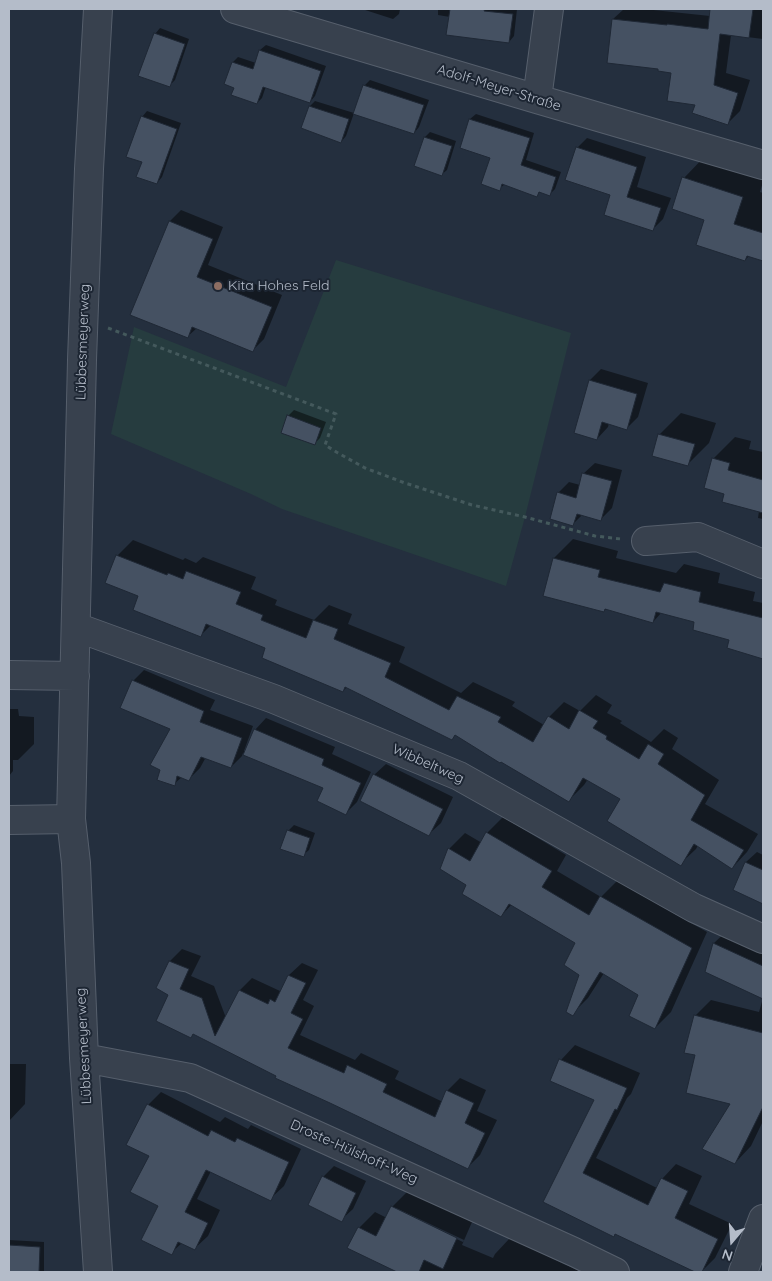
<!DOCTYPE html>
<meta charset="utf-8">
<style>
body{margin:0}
#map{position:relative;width:772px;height:1281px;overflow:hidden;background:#242f3e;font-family:Quicksand,sans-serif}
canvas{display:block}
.frame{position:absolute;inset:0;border:10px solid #b4bcc9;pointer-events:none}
.north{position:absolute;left:707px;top:1216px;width:50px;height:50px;-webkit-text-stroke:4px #1d2633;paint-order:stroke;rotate:198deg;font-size:14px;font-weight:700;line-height:20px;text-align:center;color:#b4bcc9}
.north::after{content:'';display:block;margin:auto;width:18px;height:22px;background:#b4bcc9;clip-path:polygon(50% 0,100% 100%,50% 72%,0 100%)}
</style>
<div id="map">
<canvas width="772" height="1281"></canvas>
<div class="frame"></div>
<div class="north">N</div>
</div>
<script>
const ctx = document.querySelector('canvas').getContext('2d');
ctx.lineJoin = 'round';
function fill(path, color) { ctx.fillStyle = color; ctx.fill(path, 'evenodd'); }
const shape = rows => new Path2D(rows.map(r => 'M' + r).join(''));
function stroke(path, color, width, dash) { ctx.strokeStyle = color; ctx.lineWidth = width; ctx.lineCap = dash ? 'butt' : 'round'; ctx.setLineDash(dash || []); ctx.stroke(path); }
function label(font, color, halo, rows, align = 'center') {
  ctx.font = font + ' Quicksand,sans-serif'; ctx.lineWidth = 4; ctx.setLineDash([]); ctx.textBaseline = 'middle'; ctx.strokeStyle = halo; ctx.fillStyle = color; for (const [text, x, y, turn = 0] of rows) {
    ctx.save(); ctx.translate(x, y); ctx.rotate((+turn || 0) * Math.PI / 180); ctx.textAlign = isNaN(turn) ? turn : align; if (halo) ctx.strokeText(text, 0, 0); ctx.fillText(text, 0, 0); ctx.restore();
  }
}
fill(shape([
 [336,260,571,333,525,517,506,586,282,509,251,494,111,434,134,327,286,387]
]), '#263c3f');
fill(shape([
 [362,9,400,9,399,14,393,19],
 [438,9,517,9,514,36,509,42,450,17,438,15],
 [624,9,644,9,710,16,711,9,763,9,763,39,731,35,726,73,750,80,740,111,727,124,696,103,672,72,613,19],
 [160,28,189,39,175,80,169,86,155,34],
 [266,45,326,66,315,96,310,102,266,86,262,98,257,103,235,87,233,62,238,57,256,63,260,50],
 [370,80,429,100,419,127,414,133,364,86],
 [315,101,354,113,346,136,341,142,310,106],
 [147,111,181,123,162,177,157,183,143,161,142,117],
 [476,114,534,133,526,160,561,172,555,189,549,195,540,192,537,195,505,184,499,189,492,157,461,147,470,119],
 [430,132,456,141,447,170,441,175,425,137],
 [587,138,646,157,637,187,671,198,663,219,653,229,612,194,577,148],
 [707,154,763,172,763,182,760,192,763,193,763,260,749,256,745,260,705,219,684,178],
 [181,210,223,227,208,265,282,295,264,339,253,350,197,328,187,337,170,221],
 [601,369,648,383,638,417,627,428,609,423,608,427,597,439,590,380],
 [294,410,326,422,320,438,314,444,288,416],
 [681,413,716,423,709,443,687,465,659,435],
 [735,437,751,441,749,449,763,452,763,519,758,518,759,511,726,493,713,459],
 [595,463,622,470,612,508,601,519,583,514,573,524,558,493,569,482,580,485,583,474],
 [573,539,618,551,616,558,676,573,684,564,720,573,718,583,755,592,753,601,763,603,763,657,728,647,730,639,695,621,662,612,653,622,607,608,604,611,554,558],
 [133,540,183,560,185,558,196,563,203,557,256,577,251,589,277,600,275,605,314,620,329,605,352,614,348,624,405,647,399,662,461,693,473,682,515,702,512,706,544,725,549,717,564,702,580,711,596,695,612,705,607,713,622,721,620,723,651,742,664,729,678,738,672,749,719,780,705,804,758,834,747,852,732,868,698,845,696,849,680,864,621,799,588,779,584,785,569,800,456,734,452,739,347,687,343,691,267,647,212,624,201,635,140,595,117,556],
 [144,670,215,700,210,710,253,726,244,751,246,752,255,730,266,718,335,747,332,754,371,772,357,802,346,813,324,787,243,753,242,756,231,767,206,757,200,768,188,780,182,777,174,784,171,728,133,681],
 [9,709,18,709,19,716,34,717,34,744,18,760,13,760,13,771,9,776],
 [386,764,453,797,441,823,429,834,374,775],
 [503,817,566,855,557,871,601,897,617,881,707,932,671,1012,655,1028,640,994,604,973,588,998,572,1014,580,974,577,943,512,904,501,916,468,884,441,868,449,849,465,833,482,843,487,833],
 [294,825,315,833,309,850,303,855,288,831],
 [757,852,763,855,763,903,734,890,746,862],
 [731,927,763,942,763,1121,751,1146,735,1163,732,1104,697,1054,695,1016,711,1000,759,1012,763,998,707,972,714,943],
 [182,949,201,956,191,976,214,986,226,1018,240,990,252,978,280,991,283,988,289,975,302,963,318,970,303,1000,314,1006,300,1035,355,1060,361,1053,399,1071,395,1079,443,1102,447,1091,460,1078,486,1090,477,1111,497,1120,480,1155,467,1168,194,1033,191,1036,169,994,170,961],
 [575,1045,640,1073,631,1094,627,1098,596,1158,657,1188,662,1179,676,1164,702,1176,689,1204,732,1224,715,1258,701,1272,698,1272,616,1233,545,1201,596,1100,561,1060],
 [9,1064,26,1064,25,1104,9,1121],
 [161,1092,220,1122,225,1117,248,1129,251,1125,301,1149,284,1186,270,1199,211,1171,197,1199,220,1210,208,1236,194,1249,182,1243,171,1253,160,1206,150,1155,148,1105],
 [334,1166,366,1181,353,1209,341,1220,323,1177],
 [408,1191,472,1222,462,1245,493,1258,495,1254,510,1238,579,1271,585,1266,599,1272,400,1272,349,1247,359,1228,375,1212,387,1218,392,1207],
 [396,1208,464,1240,463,1242,396,1211],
 [9,1240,44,1242,44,1272,9,1272]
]), '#0007');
const building = shape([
 [450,9,485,9,484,11,513,14,509,43,446,35,450,9],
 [710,9,753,9,749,38,720,34,714,85,738,93,728,125,692,113,695,105,667,101,671,73,658,71,658,69,607,63,612,19,667,25,667,24,708,29,710,9],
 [154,33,185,44,170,87,138,76,154,33],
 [259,50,321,71,310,103,263,87,257,104,231,95,234,88,224,84,232,62,253,69,259,50],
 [363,85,424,105,414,134,353,114,363,85],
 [309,106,349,119,341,143,301,128,309,106],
 [141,116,177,129,157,184,136,177,142,162,126,157,141,116],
 [469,119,530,138,521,165,556,177,550,196,539,192,537,197,502,184,500,191,481,184,490,158,460,148,469,119],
 [424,137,452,146,442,176,414,166,424,137],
 [576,147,637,167,627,197,661,208,653,231,604,215,610,195,565,180,576,147],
 [682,177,743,197,734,224,763,233,763,261,747,256,745,261,696,245,704,220,672,209,682,177],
 [169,221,213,239,197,277,272,307,253,352,192,327,188,338,130,315,169,221],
 [589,380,637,394,627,430,602,422,597,440,574,433,589,380],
 [287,415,321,428,315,445,281,433,287,415],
 [658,434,695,444,688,466,652,456,658,434],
 [712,458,730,463,728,470,763,480,763,513,722,502,724,494,704,488,712,458],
 [582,473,612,481,601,521,577,514,573,526,550,519,557,492,576,498,582,473],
 [116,555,167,575,168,573,183,579,186,571,241,592,236,604,263,615,261,620,306,638,313,620,338,629,334,639,391,663,385,677,449,710,457,696,501,717,498,722,533,742,548,716,569,729,579,710,598,721,593,728,607,736,606,739,639,759,648,744,664,754,658,764,705,795,691,820,744,850,732,869,694,844,681,866,607,821,620,799,583,778,569,802,501,762,500,763,455,735,452,740,345,687,343,692,262,658,265,648,206,624,201,637,133,610,138,596,105,583,116,555],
 [553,558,600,570,598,577,660,592,664,583,701,592,699,602,763,618,763,659,727,648,729,640,693,630,694,622,656,612,653,623,605,609,604,612,543,596,553,558],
 [132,680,204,711,200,722,242,738,231,768,201,757,189,781,177,776,175,786,157,780,160,770,150,765,170,729,120,708,132,680],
 [254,729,324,759,322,765,361,783,346,815,317,801,323,788,243,755,254,729],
 [373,774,443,809,429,836,360,801,373,774],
 [287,830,310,838,304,857,280,849,287,830],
 [486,832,552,871,542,887,589,915,600,896,692,948,655,1029,629,1016,638,995,600,972,573,1016,566,1012,579,975,564,965,575,943,509,904,501,917,462,894,466,885,440,869,448,848,470,861,486,832],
 [745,862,763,870,763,904,733,890,745,862],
 [713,943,763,966,763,999,705,972,713,943],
 [169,961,189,969,180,989,202,998,215,1036,239,990,268,1004,270,999,275,1002,288,975,306,983,291,1013,303,1019,288,1048,344,1073,347,1065,387,1084,383,1092,435,1117,446,1090,474,1103,465,1123,485,1133,468,1169,330,1103,275,1078,276,1076,193,1034,191,1038,156,1021,168,995,156,988,169,961],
 [694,1015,763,1033,763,1107,735,1164,702,1149,730,1104,686,1093,695,1055,684,1053,694,1015],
 [559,1059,627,1088,617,1110,615,1109,583,1173,648,1205,661,1178,688,1191,675,1218,718,1239,702,1272,695,1272,615,1234,614,1237,543,1202,594,1100,550,1081,559,1059],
 [147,1104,208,1136,211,1130,235,1142,237,1138,289,1162,271,1201,206,1170,185,1212,208,1223,195,1250,178,1242,172,1255,141,1240,158,1206,130,1192,149,1156,126,1145,147,1104],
 [322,1176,356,1193,342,1222,308,1205,322,1176],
 [391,1206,457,1238,443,1269,424,1260,419,1272,397,1272,347,1248,358,1227,376,1236,391,1206],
 [9,1245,40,1247,39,1272,9,1272,9,1245]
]);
fill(building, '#455162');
stroke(building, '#1f2835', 1);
const minor = shape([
 [235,9,537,99,763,165],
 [537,99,549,9],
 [646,541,698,537,763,564],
 [76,627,274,699,459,776,694,908,763,939],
 [9,675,75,676],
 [9,820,71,819],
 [84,1058,190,1078,574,1252,615,1272],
 [98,1272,84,1058,76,863,71,819,82,360,89,169,98,9],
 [743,1272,763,1219]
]);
stroke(minor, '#565f6c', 30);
stroke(shape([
 [108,328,336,414,325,445,338,453,365,468,405,483,472,505,525,517,595,536,621,539]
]), '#44595c', 3, [4, 4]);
stroke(minor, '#38414e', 28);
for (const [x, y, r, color] of [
 [218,286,5,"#8d6e63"]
]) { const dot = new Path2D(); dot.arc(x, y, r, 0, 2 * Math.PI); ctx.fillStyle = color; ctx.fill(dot); stroke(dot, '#1d2633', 2); }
label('14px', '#b4bcc9', '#1d2633', [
 ["Adolf-Meyer-Straße",499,88,17],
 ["Lübbesmeyerweg",83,342,-88],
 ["Wibbeltweg",428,764,24],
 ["Lübbesmeyerweg",84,1046,-93],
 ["Droste-Hülshoff-Weg",354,1152,24]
]);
label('14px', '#b4bcc9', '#1d2633', [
 ["Kita Hohes Feld",228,286]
], 'left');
</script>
